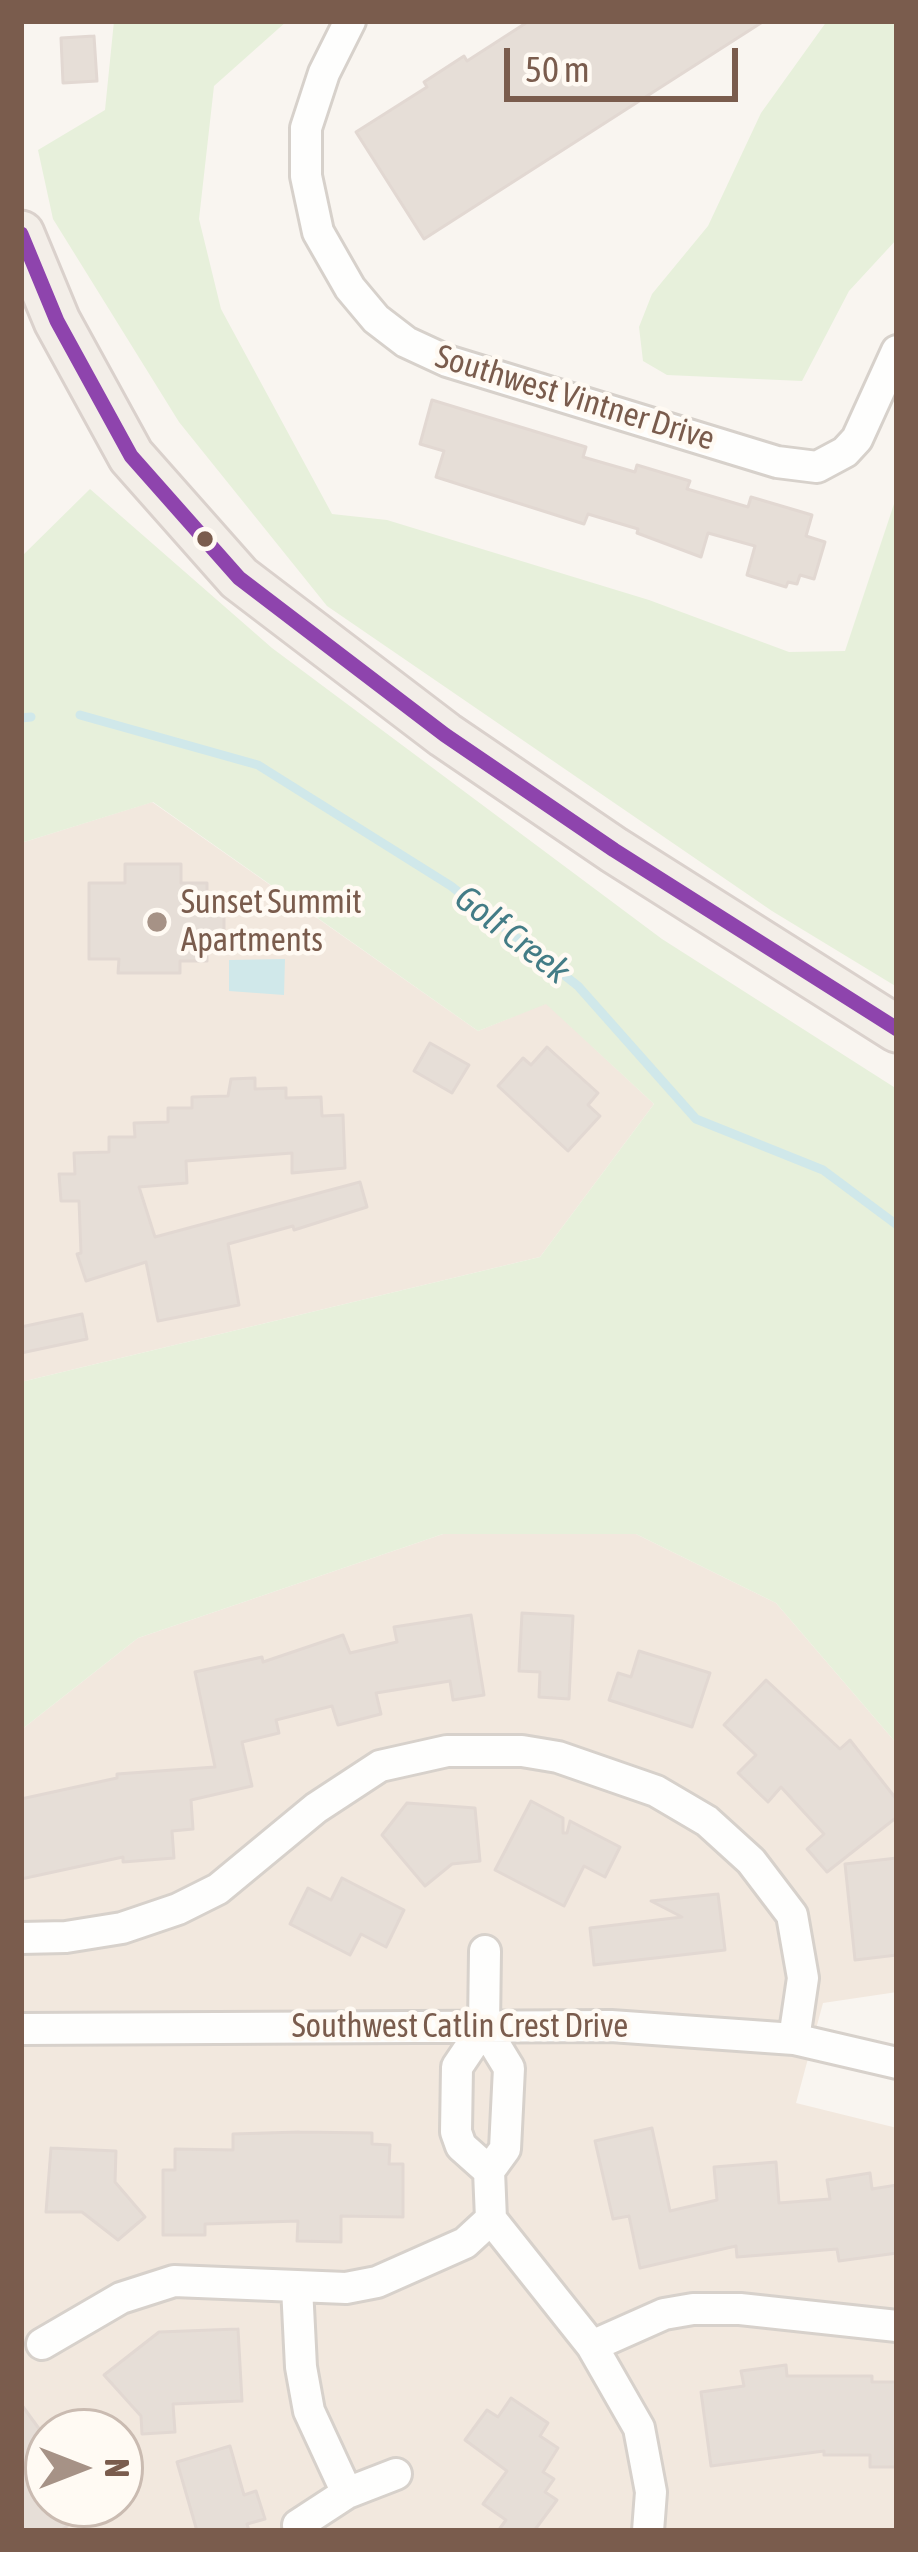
<!DOCTYPE html>
<style>
body{margin:0}
#map{position:relative;width:918px;height:2552px;overflow:hidden;background:#f9f5f0;font-family:"Asap Condensed",sans-serif}
canvas{display:block}
.frame{position:absolute;inset:0;border:24px solid #7a5c4d;pointer-events:none}
.north{position:absolute;left:24px;top:2408px;width:120px;height:120px;box-sizing:border-box;background:#fffaf3;border:3px solid #cabbb1;border-radius:50%;rotate:90deg;font-size:33px;font-weight:700;line-height:48px;text-align:center;color:#7a5c4d}
.north::after{content:'';display:block;margin:auto;width:42px;height:54px;background:#a69286;clip-path:polygon(50% 0,100% 100%,50% 72%,0 100%)}
.scale{position:absolute;left:504px;top:48px;width:234px;height:54px;box-sizing:border-box;border:6px solid #7a5c4d;border-top:0;padding-left:15px;font-size:36px;line-height:42px;white-space:nowrap;color:#7a5c4d;-webkit-text-stroke:9px #fffaf3;paint-order:stroke}
</style>
<div id="map">
<canvas width="918" height="2552"></canvas>
<div class="frame"></div>
<div class="north">N</div>
<div class="scale">50 m</div>
</div>
<script>
const ctx = document.querySelector('canvas').getContext('2d');
ctx.lineJoin = 'round';
function fill(path, color) { ctx.fillStyle = color; ctx.fill(path, 'evenodd'); }
const shape = rows => new Path2D(rows.map(r => 'M' + r).join(''));
function stroke(path, color, width, dash) { ctx.strokeStyle = color; ctx.lineWidth = width; ctx.lineCap = dash ? 'butt' : 'round'; ctx.setLineDash(dash || []); ctx.stroke(path); }
function label(font, color, halo, rows, align = 'center') {
  ctx.font = font + ' "Asap Condensed",sans-serif'; ctx.lineWidth = 9; ctx.setLineDash([]); ctx.textBaseline = 'middle'; ctx.strokeStyle = halo; ctx.fillStyle = color; for (const [text, x, y, turn = 0] of rows) {
    ctx.save(); ctx.translate(x, y); ctx.rotate((+turn || 0) * Math.PI / 180); ctx.textAlign = isNaN(turn) ? turn : align; if (halo) ctx.strokeText(text, 0, 0); ctx.fillText(text, 0, 0); ctx.restore();
  }
}
fill(shape([
 [152,802,478,1031,546,1003,654,1104,540,1257,21,1382,21,843],
 [443,1534,636,1534,776,1603,897,1744,897,1992,823,2003,796,2103,897,2128,897,2531,21,2531,21,1730,138,1638],
 [48,2432,120,2432,120,2504,48,2504]
]), '#f2e8de');
fill(shape([
 [114,21,287,21,214,86,199,219,221,309,332,514,387,520,649,600,789,652,845,651,897,495,897,987,772,911,327,606,179,422,53,219,38,150,105,110],
 [827,21,897,21,897,239,849,291,802,381,667,375,643,361,639,327,652,294,708,226,761,113],
 [90,489,272,648,662,939,897,1089,897,1744,776,1603,636,1534,443,1534,138,1638,21,1730,21,1382,540,1257,654,1104,546,1004,478,1031,153,802,21,843,21,557]
]), '#e7f0db');
fill(shape([
 [285,959,284,995,229,991,229,960]
]), '#d0e8ea');
stroke(shape([
 [80,715,258,765,451,886,578,986,696,1119,823,1170,897,1225],
 [21,718,31,717]
]), '#d0e8ea', 9);
const building = shape([
 [529,21,764,21,424,239,356,132,427,87,424,82,464,56,467,61,529,21],
 [94,36,97,81,63,83,61,38,94,36],
 [432,400,586,447,583,457,635,472,637,465,690,481,687,489,748,507,751,497,812,515,806,536,825,542,814,579,800,575,797,584,788,582,786,587,747,575,755,546,708,533,701,557,637,533,638,529,588,514,584,524,436,477,444,451,420,444,432,400],
 [125,864,181,864,181,883,207,883,207,895,224,895,224,949,207,949,207,961,180,961,180,973,118,973,119,959,89,959,89,883,125,883,125,864],
 [430,1043,469,1065,452,1093,414,1071,430,1043],
 [547,1047,598,1093,588,1105,600,1116,568,1151,498,1086,523,1058,531,1065,547,1047],
 [255,1078,255,1089,286,1088,286,1098,321,1097,322,1116,343,1115,345,1168,292,1173,292,1153,186,1161,187,1183,139,1187,155,1237,360,1182,367,1207,294,1230,293,1226,228,1244,239,1305,158,1321,146,1262,86,1281,77,1254,81,1253,79,1201,61,1201,59,1174,75,1174,74,1153,109,1152,109,1137,135,1137,134,1123,168,1122,168,1108,192,1108,192,1097,228,1096,231,1079,255,1078],
 [82,1314,87,1339,21,1353,21,1327,82,1314],
 [522,1613,573,1616,569,1699,539,1697,540,1672,519,1671,522,1613],
 [471,1615,484,1695,453,1700,450,1681,376,1693,381,1714,338,1725,332,1706,276,1720,279,1733,242,1742,252,1786,191,1800,193,1829,172,1831,174,1858,123,1862,123,1857,21,1879,21,1799,117,1778,117,1774,215,1767,195,1672,262,1657,263,1662,343,1635,350,1653,397,1642,394,1627,471,1615],
 [639,1651,710,1673,692,1727,609,1700,618,1673,631,1677,639,1651],
 [766,1680,840,1749,850,1740,897,1800,897,1817,827,1872,807,1849,824,1834,781,1787,768,1802,738,1773,756,1755,724,1725,766,1680],
 [531,1801,563,1818,563,1833,567,1833,570,1821,620,1847,605,1877,584,1866,564,1906,495,1870,531,1801],
 [407,1803,475,1808,480,1861,452,1864,425,1886,382,1835,407,1803],
 [897,1858,897,1955,855,1960,845,1864,897,1858],
 [342,1878,404,1910,386,1947,361,1934,350,1955,290,1924,308,1888,331,1900,342,1878],
 [718,1894,725,1950,594,1965,590,1928,682,1917,651,1901,718,1894],
 [652,2128,670,2211,717,2200,714,2167,776,2162,779,2203,830,2199,827,2180,870,2173,872,2189,897,2185,897,2253,839,2261,837,2249,737,2257,736,2246,640,2268,629,2216,613,2219,595,2141,652,2128],
 [299,2132,372,2133,372,2144,390,2145,389,2164,403,2164,403,2217,341,2216,341,2242,297,2241,298,2221,205,2224,205,2235,163,2235,163,2170,175,2170,175,2149,233,2150,233,2134,299,2132],
 [51,2148,116,2151,115,2182,145,2217,118,2240,82,2212,46,2212,51,2148],
 [238,2329,242,2401,173,2404,175,2432,142,2434,141,2416,104,2375,159,2332,238,2329],
 [786,2365,787,2376,872,2376,872,2382,897,2382,897,2467,870,2467,870,2455,824,2455,824,2451,711,2466,701,2392,744,2386,741,2371,786,2365],
 [511,2398,548,2423,540,2436,558,2448,543,2472,554,2479,545,2492,557,2500,534,2531,498,2531,506,2520,483,2504,507,2471,465,2440,487,2410,498,2417,511,2398],
 [21,2404,48,2441,48,2504,93,2504,61,2531,21,2531,21,2404],
 [230,2446,244,2495,256,2491,265,2519,247,2524,249,2531,197,2531,177,2462,230,2446]
]);
fill(building, '#e6ded7');
stroke(building, '#e2d8d2', 3);
const minor = shape([
 [350,21,324,73,306,128,306,176,318,232,350,288,376,319,406,342,447,361,777,462,817,467,845,452,857,439,897,351],
 [21,1938,66,1937,122,1928,178,1909,218,1889,316,1808,380,1766,447,1751,522,1751,558,1757,656,1791,707,1821,751,1861,792,1915,803,1978,794,2039],
 [484,2027,509,2068,505,2149,489,2171,491,2219,592,2346,639,2428,651,2492,648,2531],
 [484,2027,457,2067,456,2132,461,2146,489,2171],
 [484,2027,485,1951],
 [21,2029,611,2026,794,2039,897,2063],
 [297,2287,301,2367,309,2411,347,2493],
 [42,2344,121,2298,174,2281,346,2288,377,2282,465,2243,491,2219],
 [592,2346,664,2314,693,2309,740,2309,897,2326],
 [298,2525,347,2493,396,2474]
]);
const primary = shape([
 [21,234,57,321,131,456,239,578,445,735,614,850,897,1029]
]);
stroke(minor, '#d7d1cb', 36);
stroke(primary, '#dad1cc', 51);
stroke(minor, '#fefefd', 30);
stroke(primary, '#f3eee8', 45);
stroke(shape([
 [21,234,57,321,131,456,239,578,445,735,614,850,897,1029]
]), '#8e44ad', 15);
for (const [x, y, r, color] of [
 [205,539,10,"#7a5c4d"],
 [157,922,12,"#a69286"]
]) { const dot = new Path2D(); dot.arc(x, y, r, 0, 2 * Math.PI); ctx.fillStyle = color; ctx.fill(dot); stroke(dot, '#fffaf3', 4.5); }
label('33px', '#7a5c4d', '#fffaf3', [
 ["Southwest Vintner Drive",575,398,17],
 ["Southwest Catlin Crest Drive",460,2027]
]);
label('33px', '#7a5c4d', '#fffaf3', [
 ["Sunset Summit",181,903],
 ["Apartments",181,941]
], 'left');
label('italic 36px', '#437c86', '#fffaf3', [
 ["Golf Creek",512,935,38]
]);
</script>
